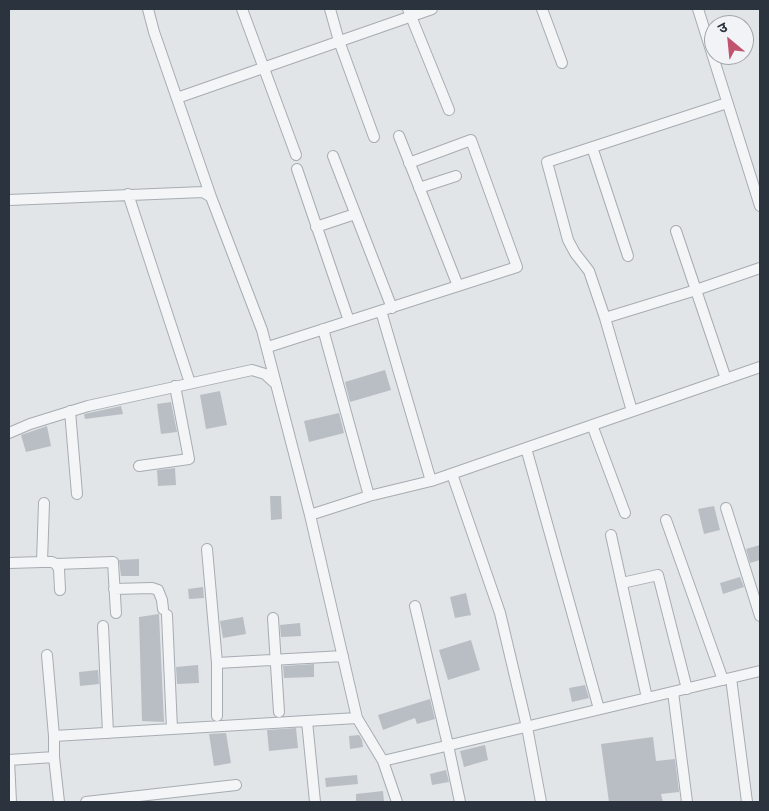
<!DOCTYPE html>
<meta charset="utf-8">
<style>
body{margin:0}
#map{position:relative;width:769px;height:811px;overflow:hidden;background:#e1e5e8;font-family:Manrope,"Noto Sans Devanagari",sans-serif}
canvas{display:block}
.frame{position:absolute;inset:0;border:10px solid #2b343e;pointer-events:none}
.north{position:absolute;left:704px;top:15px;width:50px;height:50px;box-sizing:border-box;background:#f1f3f6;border:1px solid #a2a7ac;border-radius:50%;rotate:332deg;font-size:14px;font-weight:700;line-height:20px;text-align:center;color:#2b343e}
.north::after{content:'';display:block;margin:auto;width:18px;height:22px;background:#c0536e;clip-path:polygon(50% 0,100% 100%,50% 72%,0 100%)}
</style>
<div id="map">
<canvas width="769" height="811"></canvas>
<div class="frame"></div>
<div class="north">उ</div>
</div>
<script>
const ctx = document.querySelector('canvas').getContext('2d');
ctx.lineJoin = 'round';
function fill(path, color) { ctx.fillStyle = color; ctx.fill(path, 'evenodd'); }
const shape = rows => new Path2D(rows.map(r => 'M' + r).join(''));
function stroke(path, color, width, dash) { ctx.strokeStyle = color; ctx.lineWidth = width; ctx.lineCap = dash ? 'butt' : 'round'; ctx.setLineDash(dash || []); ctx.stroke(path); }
fill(shape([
 [385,370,391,390,350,402,345,382],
 [220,391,227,425,206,429,200,395],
 [171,402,177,432,161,434,157,404],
 [121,406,123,414,85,419,84,414],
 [339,413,344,433,309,442,304,421],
 [47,426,51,446,26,452,21,435],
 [175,468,176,485,158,486,157,470],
 [270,496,281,496,282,519,271,520],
 [714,506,720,530,704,534,698,509],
 [760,545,760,560,750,563,746,549],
 [139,559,139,576,121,576,119,560],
 [740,577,744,587,723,594,720,583],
 [203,587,204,598,189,599,188,589],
 [466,593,471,615,455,618,450,597],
 [159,614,164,722,142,721,139,617],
 [243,617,246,634,223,638,220,621],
 [300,623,301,636,281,637,280,625],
 [471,640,480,670,448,680,439,650],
 [314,664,314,677,284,678,283,666],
 [198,665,199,683,177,684,176,667],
 [98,670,99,684,80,686,79,672],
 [585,685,589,698,572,702,569,688],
 [430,699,435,719,417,724,415,718,383,730,378,715],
 [296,728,298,748,269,751,267,730],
 [226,733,231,763,214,766,209,734],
 [359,735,362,740,363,747,350,749,349,736],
 [653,737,656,761,675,759,679,792,661,794,663,802,609,802,601,744],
 [485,745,488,760,464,767,460,751],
 [446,770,449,782,432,785,430,774],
 [357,775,358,784,326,787,325,778],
 [383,791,384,802,356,802,356,794]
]), '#b9bec4');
const street = shape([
 [148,9,154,32,211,197],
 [242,9,296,155],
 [330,9,339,41,374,137],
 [408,9,449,110],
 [542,9,562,63],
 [698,9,760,206],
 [177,98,432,9],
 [399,136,458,286],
 [592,147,628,256],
 [333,156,392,308],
 [297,169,349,321],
 [419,188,456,176],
 [128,194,190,383],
 [9,200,203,192,211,197,262,330,276,384],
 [316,227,355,214],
 [676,231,726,379],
 [381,311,431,481],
 [605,318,589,271,575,253,568,240,547,162,727,103],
 [323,329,369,496],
 [268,347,517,267,471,140,409,163],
 [70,411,77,494],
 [632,411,605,318,696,290,760,268],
 [592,425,625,513],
 [9,433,30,424,88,406,252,370,265,374,276,384,310,515,369,496,431,481,760,367],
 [526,448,599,709],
 [139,466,189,459,175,386],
 [452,474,500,613,527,727,541,802],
 [726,508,760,616],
 [310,515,357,718,383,761,397,802],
 [666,520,723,680],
 [611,535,647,698],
 [207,549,217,663,217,716],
 [42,562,44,503],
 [9,563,42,562,52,562,56,564,113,562,116,613],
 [56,564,59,569,60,590],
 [622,583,658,575,687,689],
 [114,589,152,588,158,590,162,600,163,609],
 [415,606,448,745,460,802],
 [167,615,172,729],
 [273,618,279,712],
 [103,626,108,733],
 [47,655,54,736],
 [217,663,343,656],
 [731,678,747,802],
 [673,692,687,802],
 [307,721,315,802],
 [9,760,54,757],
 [9,760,11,802],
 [383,761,760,671],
 [59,802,54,757,54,736,357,718],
 [86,802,236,785]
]);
stroke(street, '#a7acb2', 12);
stroke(street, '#f3f5f7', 10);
</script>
